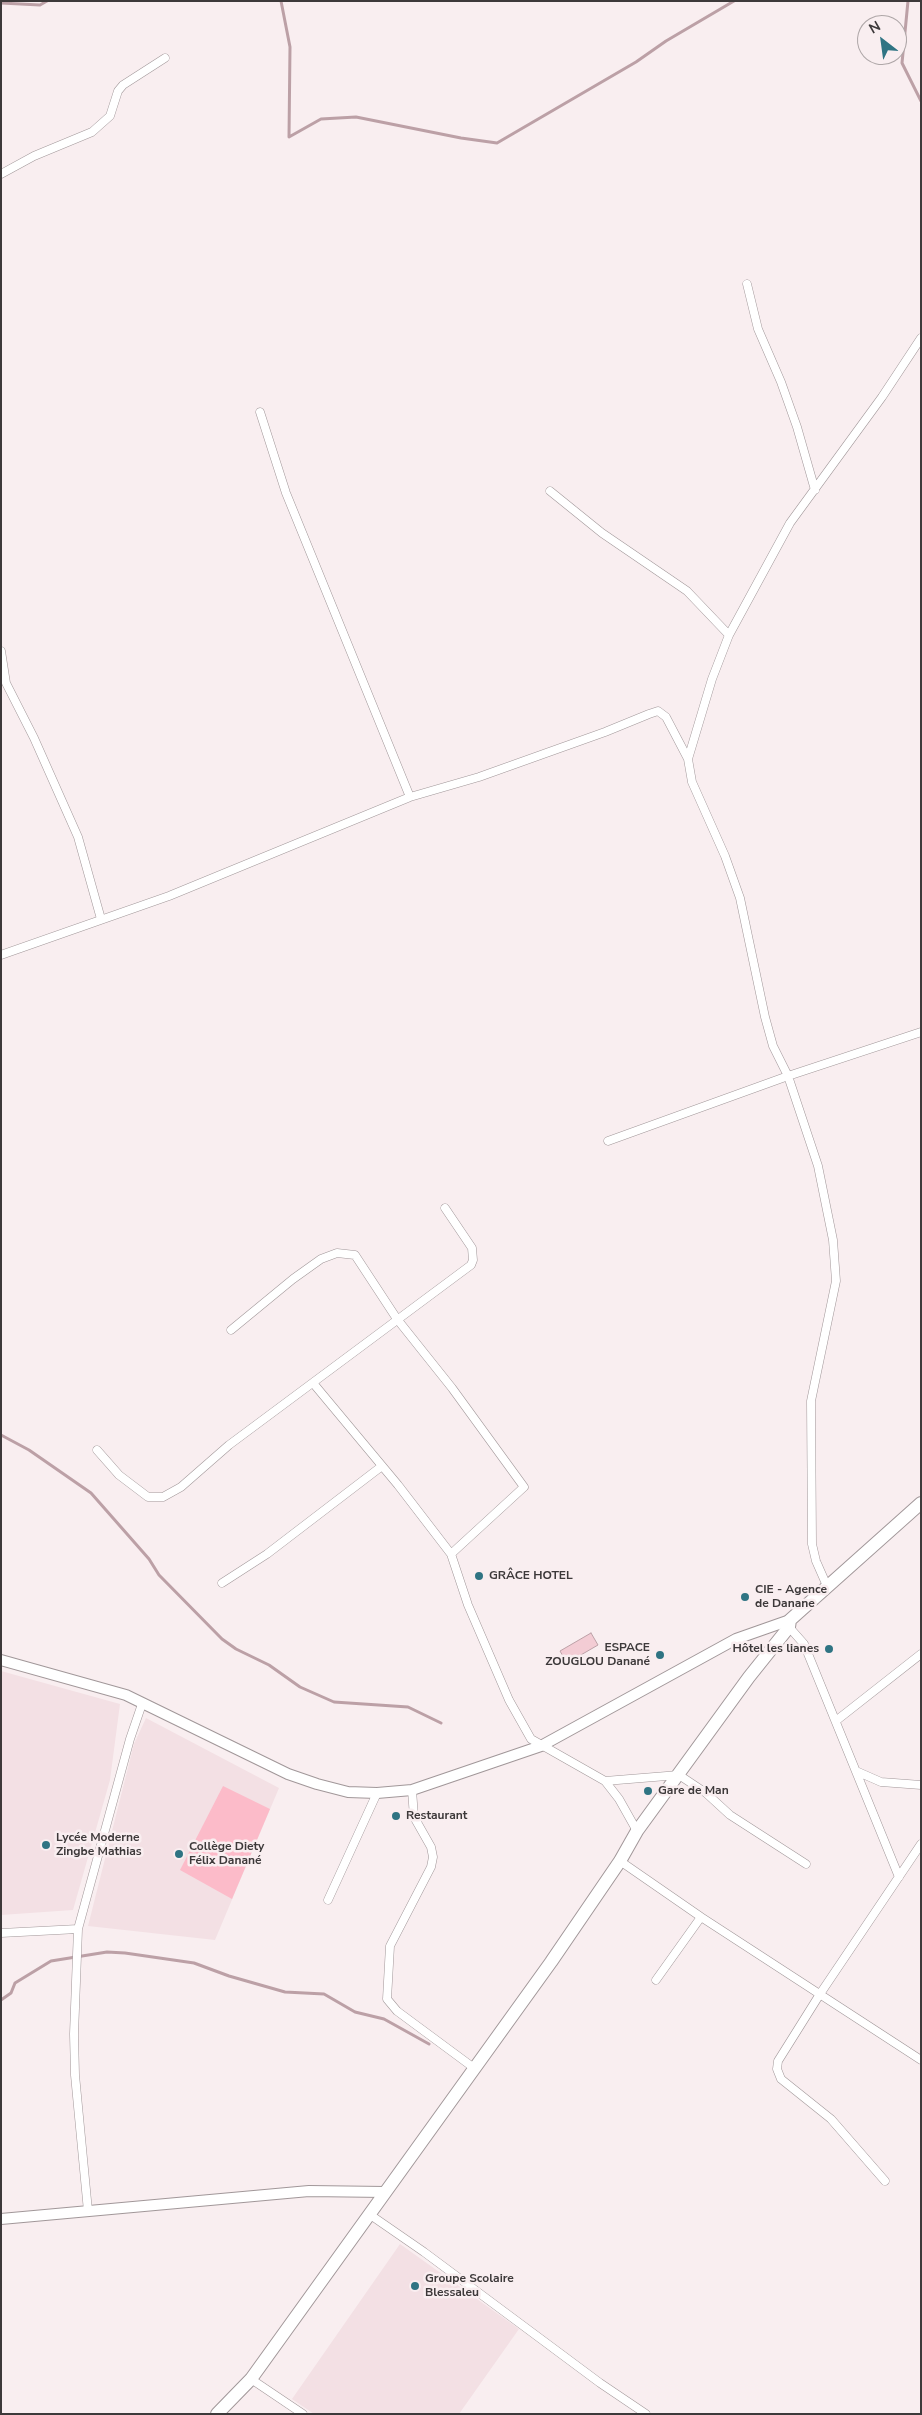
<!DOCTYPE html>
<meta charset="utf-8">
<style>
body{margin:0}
#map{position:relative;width:922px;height:2415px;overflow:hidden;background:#f9eef0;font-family:"Nunito Sans",sans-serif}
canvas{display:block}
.frame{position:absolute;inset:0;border:2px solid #3d393a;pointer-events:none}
.north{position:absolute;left:857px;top:15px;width:50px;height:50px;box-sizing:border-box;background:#f9eef0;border:1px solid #aea6a7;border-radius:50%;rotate:330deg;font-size:14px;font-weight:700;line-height:20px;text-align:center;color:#3d393a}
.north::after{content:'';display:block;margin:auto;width:18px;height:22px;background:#2f7483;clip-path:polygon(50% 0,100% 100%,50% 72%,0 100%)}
</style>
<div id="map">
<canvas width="922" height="2415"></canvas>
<div class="frame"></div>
<div class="north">N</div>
</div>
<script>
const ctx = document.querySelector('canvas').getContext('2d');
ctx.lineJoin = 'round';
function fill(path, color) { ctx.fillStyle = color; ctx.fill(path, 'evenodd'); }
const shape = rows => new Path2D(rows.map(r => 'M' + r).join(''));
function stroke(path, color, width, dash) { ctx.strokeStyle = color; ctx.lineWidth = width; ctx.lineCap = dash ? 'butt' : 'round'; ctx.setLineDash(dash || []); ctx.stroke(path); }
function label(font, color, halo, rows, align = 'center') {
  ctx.font = font + ' "Nunito Sans",sans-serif'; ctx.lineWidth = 5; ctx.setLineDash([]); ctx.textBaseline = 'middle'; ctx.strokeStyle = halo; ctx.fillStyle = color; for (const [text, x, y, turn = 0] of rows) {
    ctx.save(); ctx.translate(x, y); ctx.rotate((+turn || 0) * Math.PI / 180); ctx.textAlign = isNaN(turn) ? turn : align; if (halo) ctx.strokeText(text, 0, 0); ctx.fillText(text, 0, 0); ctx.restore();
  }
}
fill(shape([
 [1,1671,120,1704,110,1780,73,1910,1,1915],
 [146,1718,279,1788,215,1940,88,1926,134,1744],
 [400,2244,519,2329,459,2414,314,2414,292,2399]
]), '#f3e0e4');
fill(shape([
 [223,1786,270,1809,232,1899,180,1870]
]), '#fcbbc9');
const water = shape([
 [591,1633,598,1645,567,1663,560,1651,591,1633]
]);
fill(water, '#f3ccd4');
stroke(water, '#bca0a6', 1);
stroke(shape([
 [281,1,290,47,289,137,321,119,356,117,461,138,497,143,636,62,666,41,734,1],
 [908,1,902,63,921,101],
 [1,3,40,5,47,1],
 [1,1435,29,1450,91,1493,149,1559,159,1575,222,1639,236,1649,269,1665,300,1687,334,1702,408,1707,441,1723],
 [1,2000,11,1993,15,1983,51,1961,107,1952,125,1953,194,1963,229,1976,285,1992,324,1994,355,2012,384,2019,429,2044]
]), '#bca0a6', 3);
const minor = shape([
 [1,174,34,156,92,132,110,116,118,91,123,85,165,58],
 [747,284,758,329,781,382,797,427,815,490],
 [260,412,286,493,410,797],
 [550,491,602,533,687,591,729,635],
 [1,651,6,683,34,738,78,837,101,919],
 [1,955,169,896,410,797,479,777,605,732,649,714,658,711,666,717,688,759],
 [608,1141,788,1076,921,1032],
 [231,1330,293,1279,321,1259,337,1253,355,1255,397,1319,452,1388,524,1487,451,1554,468,1605,509,1700,531,1739,605,1781,619,1799,637,1831],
 [313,1383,398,1485,451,1554],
 [97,1450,119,1475,148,1497,163,1497,181,1487,229,1445,471,1265,473,1260,472,1248,445,1208],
 [222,1583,267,1554,382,1466],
 [827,1586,816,1561,812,1544,811,1401,836,1281,833,1240,818,1166,788,1076,773,1046,765,1017,740,898,725,856,692,782,688,759,712,679,729,635,790,523,882,397,921,338],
 [789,1627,804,1644,899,1877],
 [837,1720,921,1654],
 [856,1771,881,1782,921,1785],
 [605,1781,679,1775,706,1793,730,1815,806,1864],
 [412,1790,414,1817,431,1847,433,1857,431,1867,390,1946,387,1999,397,2011,474,2068],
 [620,1861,701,1917,921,2060],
 [328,1900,377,1793],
 [1,1933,78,1929],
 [656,1980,701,1917],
 [885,2181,831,2119,781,2079,777,2069,778,2061,820,1994,921,1844],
 [88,2211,75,2075,74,2034,78,1929,130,1739,142,1704],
 [369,2214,424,2252,600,2383,646,2414],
 [251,2379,303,2414]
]);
const tertiary = shape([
 [1,1660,126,1695,288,1774,317,1784,348,1792,377,1793,412,1790,541,1746,736,1639,790,1620],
 [1,2219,309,2191,385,2192]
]);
const primary = shape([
 [217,2414,251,2379,551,1962,620,1861,637,1831,749,1677,789,1627,790,1620,921,1503]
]);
stroke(minor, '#a19799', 9);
stroke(tertiary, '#a19799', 12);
stroke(primary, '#a19799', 14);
stroke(minor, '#fff', 8);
stroke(tertiary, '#fff', 10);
stroke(primary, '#fff', 12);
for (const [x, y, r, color] of [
 [479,1576,5,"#2f7483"],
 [745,1597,5,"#2f7483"],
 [829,1649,5,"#2f7483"],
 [660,1655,5,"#2f7483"],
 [648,1791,5,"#2f7483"],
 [396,1816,5,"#2f7483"],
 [46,1845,5,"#2f7483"],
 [179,1854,5,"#2f7483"],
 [415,2286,5,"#2f7483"]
]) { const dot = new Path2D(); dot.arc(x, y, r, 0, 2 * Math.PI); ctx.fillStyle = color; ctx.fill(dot); stroke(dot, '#f9eef0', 2); }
label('bold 12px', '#3d393a', '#f9eef0', [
 ["GRÂCE HOTEL",489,1576],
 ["CIE - Agence",755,1590],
 ["de Danane",755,1604],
 ["ESPACE",650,1648,"right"],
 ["ZOUGLOU Danané",650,1662,"right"],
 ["Hôtel les lianes",819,1649,"right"],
 ["Gare de Man",658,1791],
 ["Restaurant",406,1816],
 ["Lycée Moderne",56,1838],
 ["Zingbe Mathias",56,1852],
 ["Collège Diety",189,1847],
 ["Félix Danané",189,1861],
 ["Groupe Scolaire",425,2279],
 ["Blessaleu",425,2293]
], 'left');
</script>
